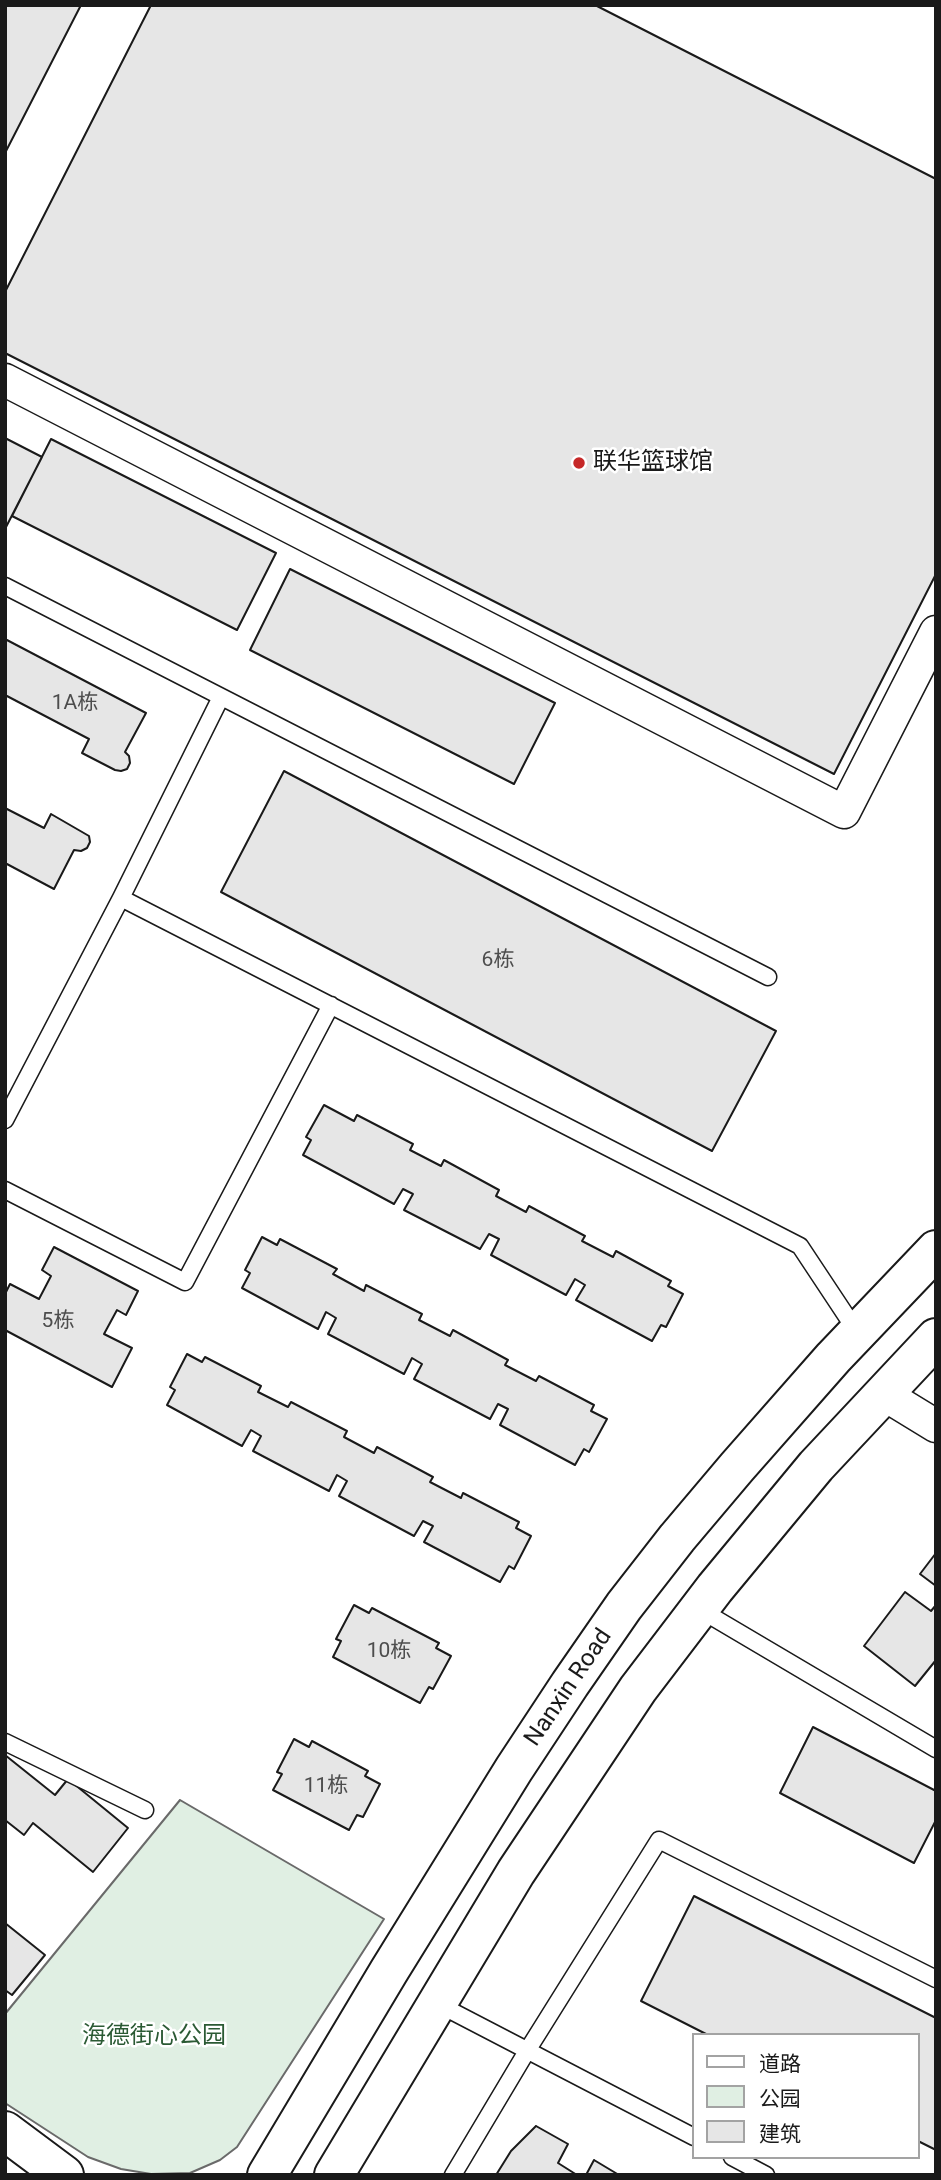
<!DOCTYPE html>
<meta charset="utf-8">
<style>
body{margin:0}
#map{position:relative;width:941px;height:2180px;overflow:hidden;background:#fff;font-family:Roboto,"Noto Sans SC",sans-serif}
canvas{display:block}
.frame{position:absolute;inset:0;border:7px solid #1a1a1a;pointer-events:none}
.legend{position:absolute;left:692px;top:2033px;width:228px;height:126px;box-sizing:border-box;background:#fff;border:2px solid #a3a3a3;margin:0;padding:9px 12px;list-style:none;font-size:21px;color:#1a1a1a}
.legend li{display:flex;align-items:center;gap:14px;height:35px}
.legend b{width:35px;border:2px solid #a3a3a3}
</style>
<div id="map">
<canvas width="941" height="2180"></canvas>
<div class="frame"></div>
<ul class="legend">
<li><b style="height:9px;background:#fff"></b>道路</li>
<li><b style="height:19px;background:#e0efe3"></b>公园</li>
<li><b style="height:19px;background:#e6e6e6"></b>建筑</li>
</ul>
</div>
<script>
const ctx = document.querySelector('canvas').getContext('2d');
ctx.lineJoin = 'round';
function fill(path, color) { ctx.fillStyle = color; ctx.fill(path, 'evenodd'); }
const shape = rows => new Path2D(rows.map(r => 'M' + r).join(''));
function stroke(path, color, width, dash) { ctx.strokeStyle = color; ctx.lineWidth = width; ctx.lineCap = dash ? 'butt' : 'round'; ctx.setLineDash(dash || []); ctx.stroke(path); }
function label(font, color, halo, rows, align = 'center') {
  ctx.font = font + ' Roboto,"Noto Sans SC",sans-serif'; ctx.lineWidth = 5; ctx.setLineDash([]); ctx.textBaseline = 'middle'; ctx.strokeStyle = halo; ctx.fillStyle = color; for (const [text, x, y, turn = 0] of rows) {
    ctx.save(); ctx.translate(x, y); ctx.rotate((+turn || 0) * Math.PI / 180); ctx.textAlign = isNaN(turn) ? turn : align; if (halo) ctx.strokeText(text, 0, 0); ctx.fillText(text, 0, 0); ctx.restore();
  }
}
const green = shape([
 [180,1800,384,1919,237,2147,220,2160,190,2173,151,2174,121,2169,88,2157,5,2103,5,2014,180,1800]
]);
fill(green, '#e0efe3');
stroke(green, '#6a6a6a', 2);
const building = shape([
 [5,5,81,5,5,153,5,5],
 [151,5,595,5,936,179,936,574,834,774,5,353,5,292,151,5],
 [5,438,42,457,5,529,5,438],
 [51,439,276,553,237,630,12,516,51,439],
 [290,569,555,703,514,784,250,650,290,569],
 [5,639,146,713,125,752,129,756,130,763,127,769,121,771,115,770,82,753,89,739,5,695,5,639],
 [284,771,776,1031,712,1151,221,892,284,771],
 [5,808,44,828,51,814,89,836,90,842,87,848,81,851,74,850,54,889,5,863,5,808],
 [324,1105,354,1121,357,1115,413,1144,410,1150,441,1166,444,1160,499,1190,496,1196,526,1212,529,1206,585,1236,582,1241,613,1257,616,1251,671,1281,668,1286,683,1294,666,1327,661,1325,652,1341,576,1300,585,1285,575,1279,566,1295,491,1255,499,1239,489,1234,480,1249,404,1210,413,1194,403,1189,394,1204,303,1155,311,1140,306,1137,324,1105],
 [262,1237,277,1245,280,1239,337,1269,333,1274,364,1291,366,1285,422,1314,419,1320,450,1336,453,1330,508,1360,505,1365,536,1381,539,1376,594,1405,591,1411,607,1419,589,1452,584,1449,575,1465,500,1425,508,1409,498,1404,490,1419,414,1379,422,1364,412,1358,404,1374,328,1334,336,1318,326,1312,318,1329,242,1288,250,1273,245,1270,262,1237],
 [54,1247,138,1291,126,1315,117,1310,104,1334,132,1348,112,1387,5,1330,5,1294,10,1284,39,1299,51,1276,42,1270,54,1247],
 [187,1354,202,1362,205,1357,261,1386,258,1392,288,1407,291,1402,347,1431,344,1437,374,1453,377,1447,433,1477,430,1482,461,1498,463,1493,519,1522,516,1528,531,1536,514,1569,509,1566,500,1582,424,1542,433,1526,423,1521,414,1536,339,1496,347,1481,337,1475,329,1491,253,1451,261,1436,251,1430,242,1446,167,1405,175,1390,170,1387,187,1354],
 [936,1553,936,1586,920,1574,936,1553],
 [905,1592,931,1611,936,1605,936,1660,915,1686,864,1646,905,1592],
 [354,1605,369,1613,372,1608,439,1643,436,1648,451,1656,433,1689,429,1687,420,1703,333,1657,341,1641,336,1639,354,1605],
 [813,1727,936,1791,936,1820,914,1863,780,1793,813,1727],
 [294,1739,309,1747,312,1741,368,1771,365,1776,380,1784,363,1817,357,1815,349,1830,273,1790,282,1774,277,1772,294,1739],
 [5,1755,55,1795,68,1779,128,1828,93,1872,33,1823,24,1835,5,1820,5,1755],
 [694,1896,936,2018,936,2150,918,2141,918,2035,708,2035,641,2001,694,1896],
 [5,1923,45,1955,12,1995,5,1990,5,1923],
 [536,2126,568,2144,558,2163,577,2175,496,2175,511,2151,536,2126],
 [594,2160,619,2175,586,2175,594,2160]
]);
fill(building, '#e6e6e6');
stroke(building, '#1a1a1a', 2);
const lane = shape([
 [5,586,768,977],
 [121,898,800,1246,857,1332],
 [5,1120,121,898,221,697],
 [5,1190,185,1282,331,1005],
 [699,1609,936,1749],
 [5,1742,145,1810],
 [436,2003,694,2137],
 [732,2157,766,2175],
 [453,2175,527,2051,659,1840,936,1979]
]);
const street = shape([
 [5,380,844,812,936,632],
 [882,1393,936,1426]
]);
const secondary = shape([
 [5,2131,64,2175],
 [267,2175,389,1971,514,1769,570,1684,624,1606,677,1538,737,1467,833,1358,936,1250],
 [334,2175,516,1872,638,1689,715,1588,816,1466,936,1338]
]);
stroke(lane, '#1a1a1a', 19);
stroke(street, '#1a1a1a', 35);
stroke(secondary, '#1a1a1a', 42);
stroke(lane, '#fff', 16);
stroke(street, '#fff', 32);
stroke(secondary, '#fff', 38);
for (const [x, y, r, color] of [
 [579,463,7,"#c62828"]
]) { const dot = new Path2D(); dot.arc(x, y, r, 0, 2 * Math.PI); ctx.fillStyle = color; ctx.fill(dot); stroke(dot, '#fff', 2.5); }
label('21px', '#4d4d4d', null, [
 ["1A栋",75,704],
 ["6栋",498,961],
 ["5栋",58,1322],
 ["10栋",389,1652],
 ["11栋",326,1787]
]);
label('24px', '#1a1a1a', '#fff', [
 ["联华篮球馆",593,463]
], 'left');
label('24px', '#1a1a1a', '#fff', [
 ["Nanxin Road",569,1688,-56]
]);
label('24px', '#2b5a34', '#fff', [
 ["海德街心公园",154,2037]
]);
</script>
